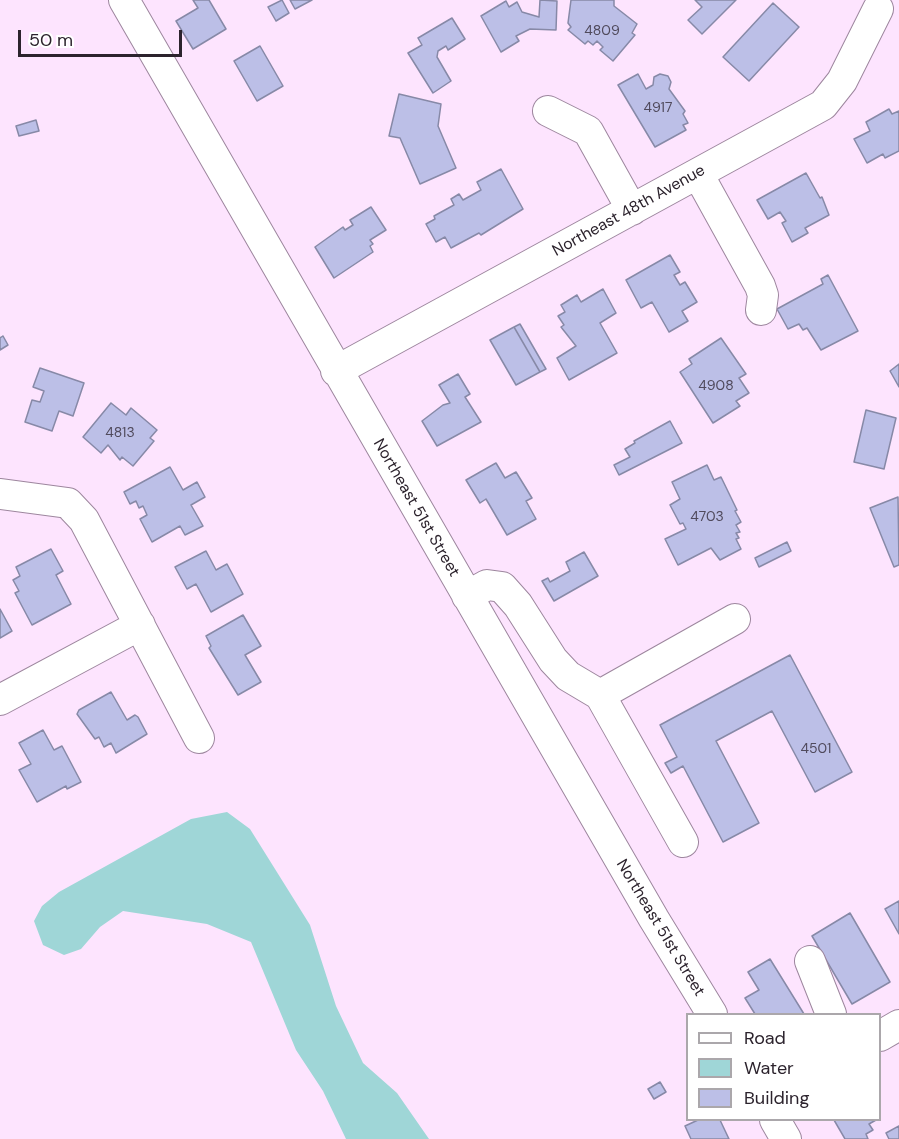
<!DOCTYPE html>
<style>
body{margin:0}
#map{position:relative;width:899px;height:1139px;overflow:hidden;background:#fde4fe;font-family:"DM Sans",sans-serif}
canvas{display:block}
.legend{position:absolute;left:686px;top:1013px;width:195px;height:108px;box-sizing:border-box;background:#fff;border:2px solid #aba7ab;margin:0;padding:8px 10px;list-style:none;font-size:18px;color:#2c232d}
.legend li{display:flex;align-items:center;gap:12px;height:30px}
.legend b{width:30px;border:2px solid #aba7ab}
.scale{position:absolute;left:18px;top:30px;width:164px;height:27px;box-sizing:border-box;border:3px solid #2c232d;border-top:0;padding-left:8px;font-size:18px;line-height:21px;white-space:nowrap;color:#2c232d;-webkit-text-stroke:4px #fff;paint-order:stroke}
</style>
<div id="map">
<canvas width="899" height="1139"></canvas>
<ul class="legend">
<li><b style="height:8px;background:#fff"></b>Road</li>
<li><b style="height:16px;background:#9fd6d7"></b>Water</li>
<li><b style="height:16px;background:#bcbfe7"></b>Building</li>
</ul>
<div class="scale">50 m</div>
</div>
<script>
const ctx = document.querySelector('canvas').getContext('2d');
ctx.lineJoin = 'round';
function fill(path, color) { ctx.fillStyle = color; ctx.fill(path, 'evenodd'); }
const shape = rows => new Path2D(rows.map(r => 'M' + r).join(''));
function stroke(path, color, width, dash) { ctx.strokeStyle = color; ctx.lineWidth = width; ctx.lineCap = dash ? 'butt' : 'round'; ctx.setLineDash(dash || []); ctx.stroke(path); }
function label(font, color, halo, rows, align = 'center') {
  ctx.font = font + ' "DM Sans",sans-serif'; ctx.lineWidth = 4.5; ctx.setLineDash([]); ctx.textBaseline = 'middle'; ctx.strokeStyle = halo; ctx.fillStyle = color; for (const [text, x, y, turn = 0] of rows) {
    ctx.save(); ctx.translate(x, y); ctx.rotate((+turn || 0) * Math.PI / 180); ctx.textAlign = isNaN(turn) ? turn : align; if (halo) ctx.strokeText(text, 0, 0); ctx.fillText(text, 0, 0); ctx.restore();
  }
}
fill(shape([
 [227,812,250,829,310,925,336,1006,363,1063,397,1093,429,1139,346,1139,323,1091,296,1050,251,942,207,924,123,911,100,927,81,949,64,955,43,945,34,921,42,906,59,892,191,819]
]), '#9fd6d7');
const building = shape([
 [193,0,209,0,226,29,193,49,176,21,198,8,193,0],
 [282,0,289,13,276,21,268,7,282,0],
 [290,0,312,0,295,9,290,0],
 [540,0,557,1,556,30,530,29,516,36,519,41,501,52,481,16,506,1,509,7,517,2,522,12,539,17,540,0],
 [571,0,614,0,614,6,637,24,632,33,635,35,613,61,600,50,603,47,597,41,593,45,588,41,585,44,568,30,571,27,568,23,571,0],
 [695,0,736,0,702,34,688,20,702,7,695,0],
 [773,3,799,27,749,81,723,57,773,3],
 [452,18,465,39,448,50,446,46,438,51,437,57,451,81,433,93,408,53,422,45,418,38,452,18],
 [260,46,283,86,257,101,234,61,260,46],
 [638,74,646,89,653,85,654,77,660,74,668,76,671,82,669,89,685,111,683,114,688,123,683,125,686,130,655,147,618,85,638,74],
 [399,94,441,104,438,126,456,168,420,184,400,138,389,136,399,94],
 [889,109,892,114,899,111,899,151,885,158,883,154,867,163,854,139,870,131,866,122,889,109],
 [36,120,39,131,19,136,16,126,36,120],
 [501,169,523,209,481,235,479,233,451,248,445,237,436,242,426,224,435,219,434,216,454,205,451,199,459,194,463,200,481,190,477,182,501,169],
 [806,173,820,198,822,197,829,215,805,228,808,233,792,242,782,223,786,221,780,212,768,219,757,200,806,173],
 [371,207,386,230,370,240,373,244,370,246,373,252,334,278,315,247,343,227,345,230,353,225,350,220,371,207],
 [670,255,680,272,674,275,680,285,685,282,697,302,682,311,688,321,669,332,652,302,641,308,626,280,670,255],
 [828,275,858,331,821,350,807,328,803,330,799,324,788,329,777,309,823,284,821,279,828,275],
 [603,289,616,313,600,323,617,353,569,380,557,358,576,346,561,327,564,325,558,316,565,312,561,305,577,295,581,302,603,289],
 [520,324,546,369,540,372,514,327,520,324],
 [514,327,540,372,516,385,490,340,514,327],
 [3,336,8,345,0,350,0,338,3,336],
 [721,338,746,374,739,378,749,393,736,401,740,406,713,423,680,372,692,364,689,359,721,338],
 [899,364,899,387,890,371,899,364],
 [40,368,84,383,73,416,59,411,52,431,25,422,32,400,40,402,44,391,33,387,40,368],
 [458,374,470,394,465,397,481,422,437,446,422,421,443,405,450,403,439,385,458,374],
 [111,403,126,415,131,408,157,430,150,438,154,441,133,466,122,457,120,460,108,445,101,453,83,437,111,403],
 [866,410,896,418,884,469,854,462,866,410],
 [670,421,682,443,619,475,614,465,630,457,625,449,635,443,634,441,670,421],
 [496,463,505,478,516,472,532,498,526,501,536,519,507,535,486,499,480,503,466,480,496,463],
 [707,465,714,480,721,477,737,510,735,511,741,522,736,525,740,532,736,533,739,538,736,539,741,549,720,560,711,548,678,565,665,539,686,529,683,523,680,524,670,505,680,499,672,482,707,465],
 [170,467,183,490,197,482,205,497,191,505,203,526,185,535,180,526,152,542,140,519,147,515,143,506,139,508,136,501,130,504,124,492,170,467],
 [898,497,899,565,894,567,870,508,898,497],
 [787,542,791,551,759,567,755,558,787,542],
 [51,549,63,571,56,575,71,604,32,625,15,593,19,591,13,580,20,576,16,567,51,549],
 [206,551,216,570,227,564,243,594,211,612,196,584,187,589,175,567,206,551],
 [584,552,598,576,554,601,542,581,548,578,550,582,570,571,566,562,584,552],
 [0,609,12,631,0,638,0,609],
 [243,615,261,646,245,655,261,682,238,695,209,648,211,646,206,636,243,615],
 [790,655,852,772,815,792,772,711,716,741,759,823,723,842,683,766,671,773,665,763,677,757,660,725,790,655],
 [111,692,127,720,135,715,138,717,147,734,116,753,111,743,104,747,99,737,95,739,77,714,79,710,111,692],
 [43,730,54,750,62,746,81,782,67,789,66,786,37,802,19,770,31,764,19,743,43,730],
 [899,901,899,934,885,909,899,901],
 [850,913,890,982,852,1004,812,936,850,913],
 [770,959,804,1014,755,1014,745,998,759,990,748,972,770,959],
 [660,1082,666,1092,654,1099,648,1089,660,1082],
 [698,1120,720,1120,729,1139,691,1139,685,1126,698,1120],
 [834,1120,876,1120,869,1124,873,1130,866,1134,868,1139,845,1139,834,1120],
 [899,1126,899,1139,889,1139,886,1133,899,1126]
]);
fill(building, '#bcbfe7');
stroke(building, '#8789a7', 1.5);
const minor = shape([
 [124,0,654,919,712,1014],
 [548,111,588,131,632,210],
 [698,174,760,286,763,295,761,310],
 [336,371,823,105,842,81,878,9],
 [1,494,68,503,84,520,199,738],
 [467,596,487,585,502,587,518,605,553,660,568,676,600,695,683,842],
 [600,695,735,619],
 [0,700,140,625],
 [810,961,831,1014],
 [880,1036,899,1025],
 [775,1120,786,1139]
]);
stroke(minor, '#9d869e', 32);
stroke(minor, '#fff', 30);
label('14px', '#504a5c', null, [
 ["4809",602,31],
 ["4917",658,108],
 ["4908",716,386],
 ["4813",120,433],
 ["4703",707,517],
 ["4501",816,749]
]);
label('16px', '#2c232d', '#fff', [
 ["Northeast 48th Avenue",629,211,-29],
 ["Northeast 51st Street",416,508,60],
 ["Northeast 51st Street",660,928,59]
]);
</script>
